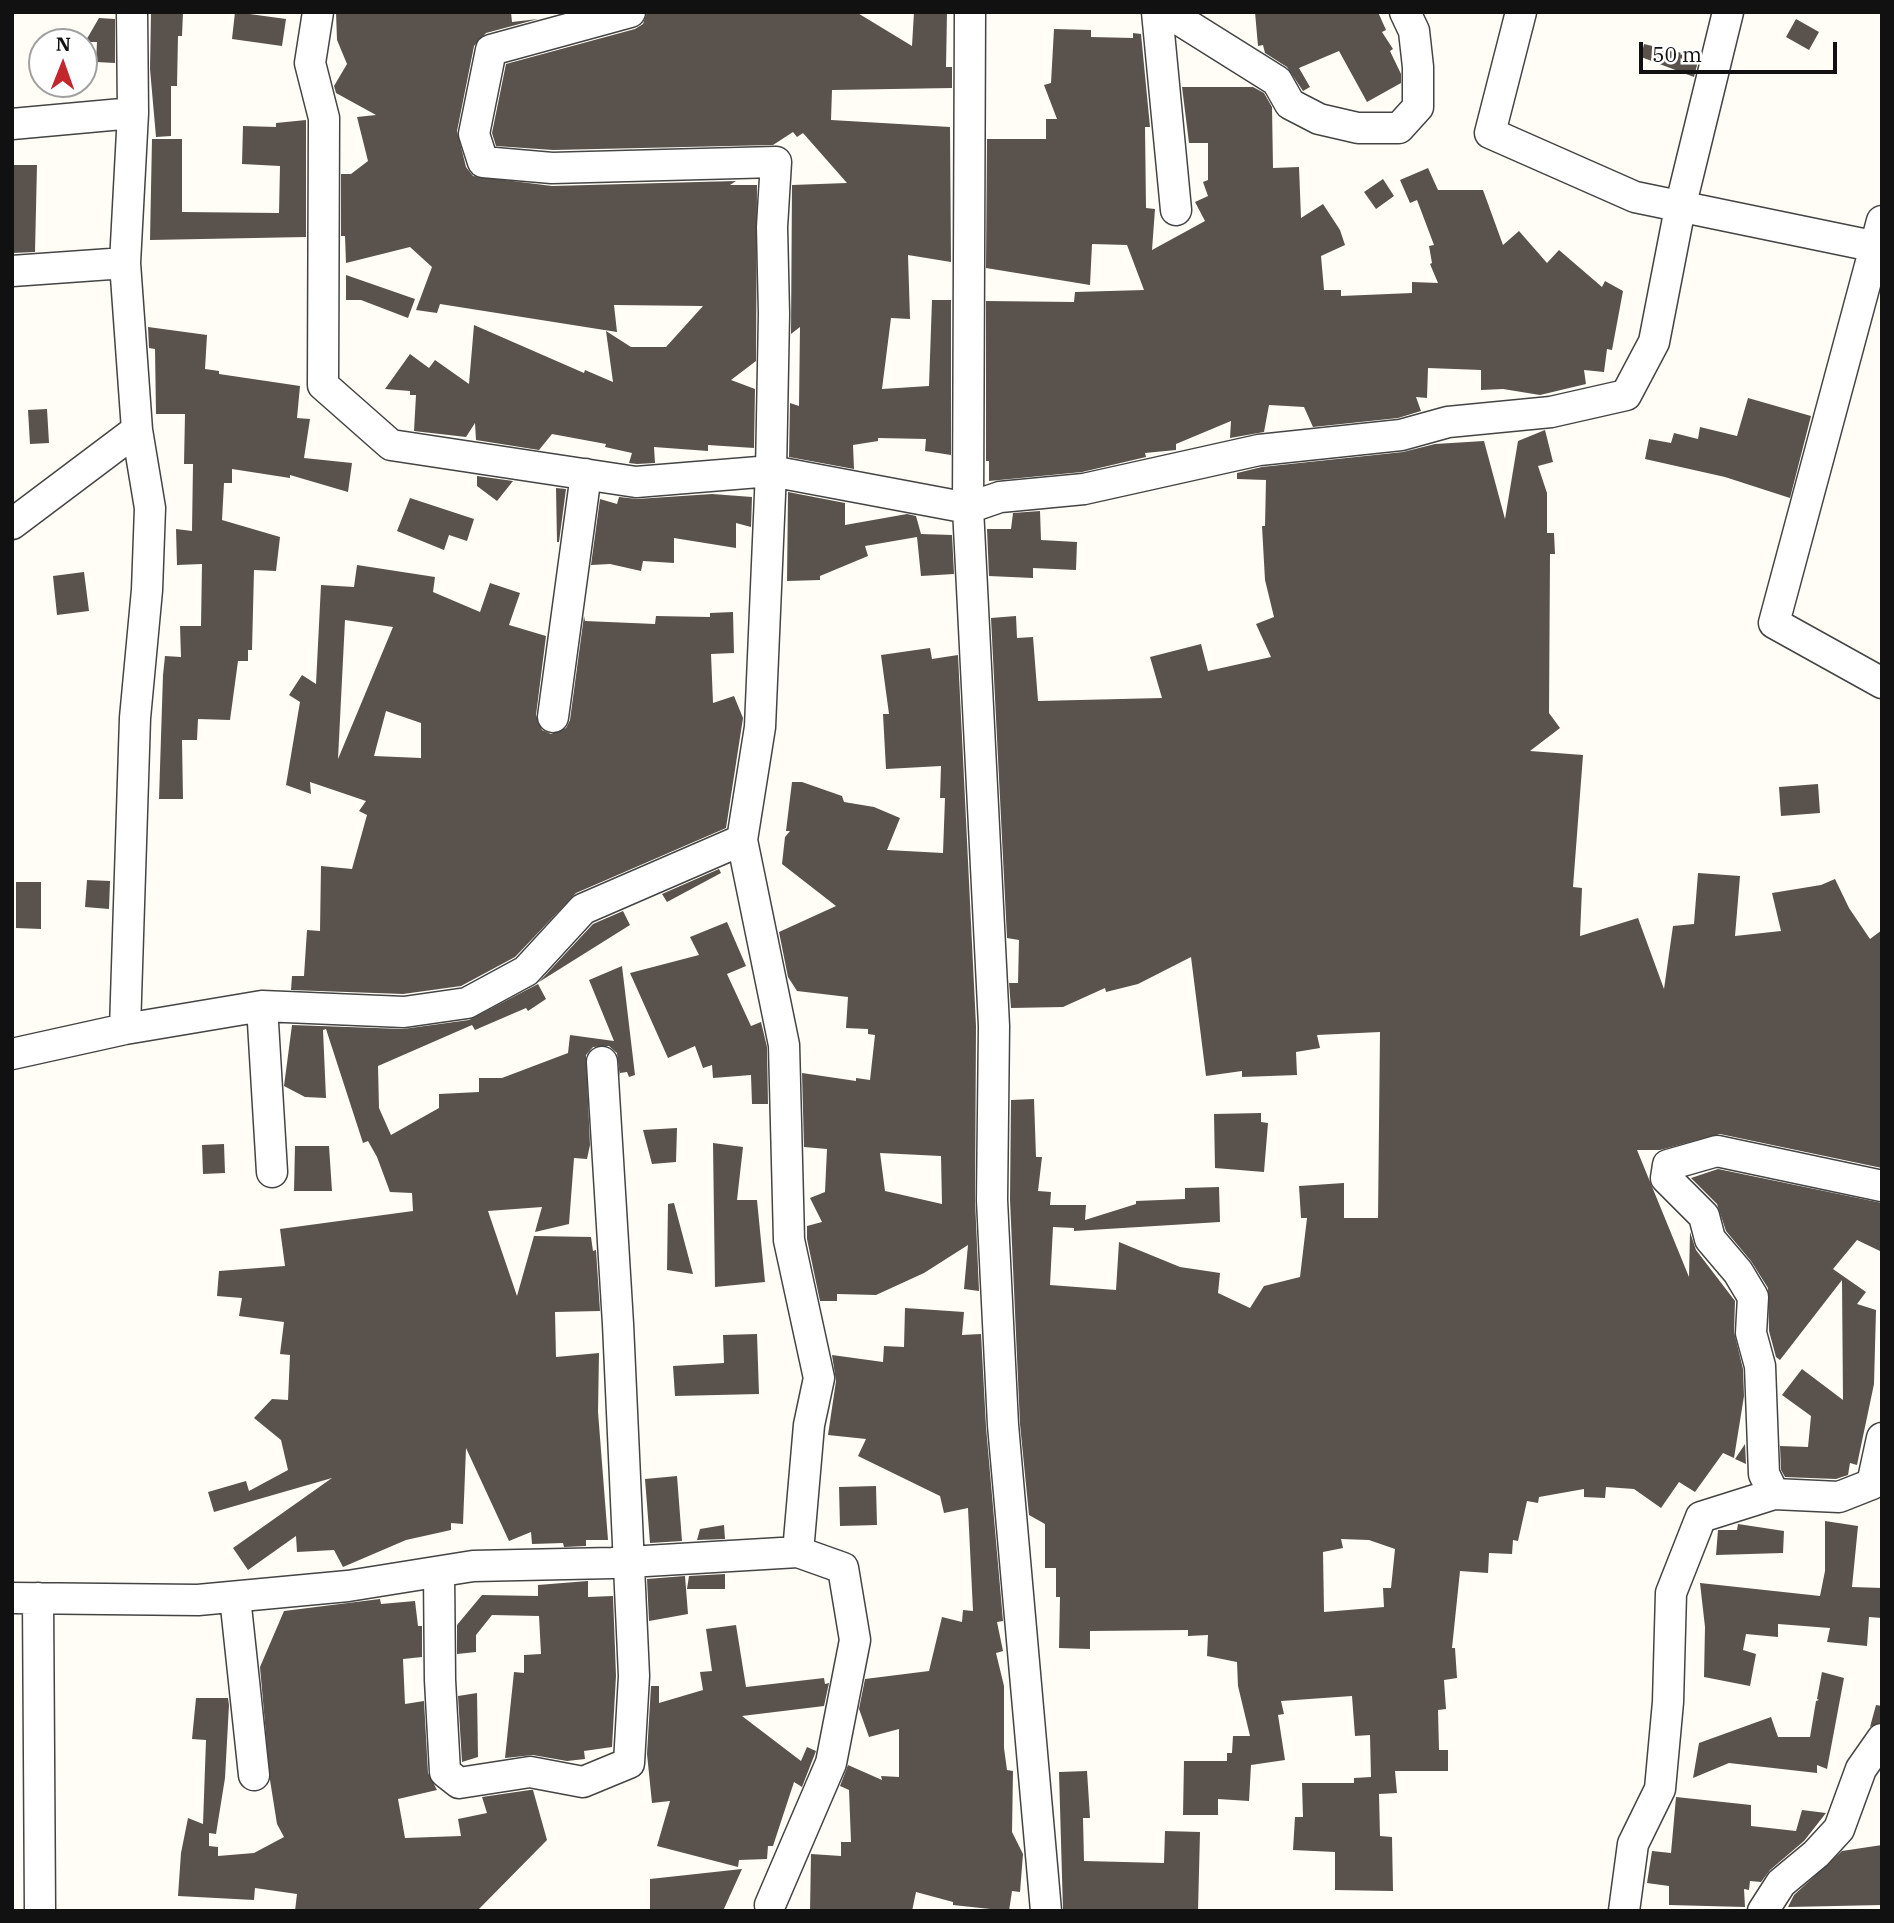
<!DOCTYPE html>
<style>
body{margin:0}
#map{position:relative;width:1894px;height:1923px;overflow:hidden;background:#fffdf5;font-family:"IBM Plex Serif",serif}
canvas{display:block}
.frame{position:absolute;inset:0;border:14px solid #111;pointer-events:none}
.north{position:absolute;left:28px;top:28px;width:70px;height:70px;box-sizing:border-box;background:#fff;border:2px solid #a0a0a0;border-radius:50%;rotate:1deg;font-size:19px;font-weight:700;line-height:28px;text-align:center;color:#111}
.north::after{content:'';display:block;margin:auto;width:24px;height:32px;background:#c4262e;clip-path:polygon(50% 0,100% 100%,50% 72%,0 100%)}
.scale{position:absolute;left:1639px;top:42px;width:198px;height:32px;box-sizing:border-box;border:4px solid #111;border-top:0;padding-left:9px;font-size:21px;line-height:24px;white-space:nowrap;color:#111;-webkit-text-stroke:5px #fff;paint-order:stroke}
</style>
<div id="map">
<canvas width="1894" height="1923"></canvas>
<div class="frame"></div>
<div class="north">N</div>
<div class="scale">50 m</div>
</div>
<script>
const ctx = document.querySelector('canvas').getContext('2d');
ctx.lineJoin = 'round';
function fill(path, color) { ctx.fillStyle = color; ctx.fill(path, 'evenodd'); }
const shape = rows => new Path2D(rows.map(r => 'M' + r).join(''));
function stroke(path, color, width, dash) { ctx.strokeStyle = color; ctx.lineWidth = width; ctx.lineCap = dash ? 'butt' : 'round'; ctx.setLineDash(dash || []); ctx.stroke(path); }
fill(shape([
 [151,12,183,12,182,36,178,36,177,86,171,86,171,136,156,137,150,69],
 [235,12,286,19,282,46,232,39],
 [336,12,511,12,512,22,538,19,486,33,474,46,457,131,466,167,473,176,552,186,736,181,730,185,757,185,756,361,731,380,755,389,754,448,708,445,708,451,654,447,655,463,637,464,629,463,632,453,605,447,606,444,552,434,539,450,476,440,475,423,466,437,414,431,416,395,410,395,410,391,385,389,410,354,429,368,435,360,469,384,474,325,584,373,585,370,613,382,606,331,631,347,666,347,703,306,614,305,617,332,440,304,437,313,416,310,432,267,410,247,346,263,345,236,341,236,341,174,351,174,368,161,357,117,376,115,336,93,334,86,347,64,337,40],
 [647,12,856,12,912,46,914,12,947,12,946,67,952,67,952,88,832,90,831,120,950,127,951,262,908,255,910,319,891,318,882,389,929,386,932,300,951,300,951,455,925,451,926,439,878,438,878,441,853,445,854,469,789,457,790,403,799,406,800,327,791,334,792,185,847,183,803,133,797,137,793,132,773,145,553,150,496,146,492,133,506,64,635,29,643,24],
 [1255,12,1378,12,1386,30,1382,32,1393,49,1390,51,1401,74,1401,83,1367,102,1339,51,1299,68,1310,87,1303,91,1287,67,1265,53,1263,45,1258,46],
 [99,18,115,19,115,63,96,62,97,42,85,42],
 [1796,19,1819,32,1809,50,1786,37],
 [1054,29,1091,30,1091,37,1133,38,1133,33,1141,34,1150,127,1145,127,1146,208,1155,209,1152,250,1205,221,1195,202,1208,196,1203,182,1208,180,1208,143,1189,143,1182,87,1253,87,1264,93,1272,107,1273,168,1299,167,1301,218,1323,204,1340,230,1345,245,1321,256,1324,290,1341,290,1341,296,1412,293,1412,282,1438,283,1430,264,1432,263,1429,246,1434,245,1417,200,1410,203,1400,180,1428,168,1438,190,1483,190,1503,245,1519,231,1547,263,1559,250,1602,287,1605,281,1623,291,1612,350,1607,349,1604,372,1584,370,1586,384,1540,395,1503,389,1481,390,1481,370,1428,368,1427,398,1416,397,1421,411,1398,418,1313,427,1304,407,1269,405,1264,432,1230,438,1231,421,1176,444,1176,450,1145,453,1146,457,1082,472,989,481,989,461,986,461,986,301,1074,302,1075,292,1144,290,1127,245,1092,244,1090,285,986,268,987,139,1046,139,1046,119,1057,119,1044,85,1051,83],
 [1644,44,1699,57,1694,77,1641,57],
 [306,120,306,237,150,240,152,139,182,139,182,212,279,213,280,166,242,164,243,126,276,127,276,123],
 [12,165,37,165,35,252,12,253],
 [1383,179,1394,196,1376,209,1364,192],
 [346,275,415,299,408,318,361,300,346,300],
 [148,327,207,335,205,369,219,371,219,374,300,386,297,418,310,419,304,458,352,463,348,492,290,475,290,478,232,469,232,483,224,483,222,520,280,537,276,571,254,570,252,650,248,650,248,661,238,661,230,720,198,719,197,740,182,740,183,799,159,799,163,675,165,656,181,657,180,626,201,626,202,564,177,565,176,529,192,531,193,464,184,464,185,414,156,414,155,349,149,348],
 [1748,398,1811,416,1790,498,1725,477,1645,459,1649,439,1671,443,1674,433,1698,439,1700,427,1737,436],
 [47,409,49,443,30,444,28,410],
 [1545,430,1553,462,1538,466,1547,493,1547,533,1554,533,1555,554,1550,554,1549,713,1560,728,1530,751,1583,755,1573,887,1582,888,1580,936,1638,918,1664,989,1673,926,1694,924,1698,873,1740,876,1735,936,1781,931,1772,893,1821,885,1835,879,1849,908,1870,939,1882,930,1882,1168,1720,1134,1660,1150,1637,1150,1689,1277,1690,1232,1696,1250,1735,1301,1734,1332,1743,1369,1744,1396,1734,1458,1723,1453,1695,1492,1679,1482,1661,1508,1634,1489,1606,1487,1605,1498,1584,1497,1584,1489,1539,1497,1538,1503,1527,1501,1518,1541,1513,1540,1512,1554,1489,1553,1488,1573,1460,1571,1452,1648,1455,1648,1457,1678,1444,1680,1446,1709,1438,1710,1439,1750,1448,1750,1448,1771,1395,1771,1397,1793,1379,1794,1380,1836,1392,1837,1393,1891,1335,1890,1335,1852,1293,1850,1295,1817,1303,1817,1302,1783,1354,1783,1354,1778,1371,1777,1370,1735,1355,1736,1352,1696,1281,1701,1284,1714,1278,1715,1285,1760,1251,1765,1249,1801,1218,1799,1218,1815,1183,1815,1184,1761,1227,1761,1227,1753,1232,1753,1233,1736,1250,1736,1238,1686,1237,1662,1207,1656,1208,1635,1188,1636,1188,1630,1090,1631,1090,1649,1059,1648,1060,1597,1056,1597,1056,1568,1045,1568,1045,1524,1029,1515,1020,1424,1010,1200,1011,1100,1034,1099,1036,1157,1042,1157,1038,1191,1051,1192,1050,1205,1086,1205,1085,1220,1136,1204,1136,1201,1185,1199,1185,1188,1219,1187,1220,1222,1074,1231,1074,1228,1053,1227,1050,1285,1116,1290,1119,1242,1180,1267,1220,1273,1218,1293,1250,1308,1264,1286,1300,1277,1307,1218,1301,1218,1299,1186,1344,1183,1344,1218,1378,1218,1380,1032,1317,1035,1320,1048,1296,1052,1297,1075,1242,1077,1242,1071,1206,1076,1191,957,1138,984,1106,992,1105,988,1063,1007,1011,1008,1009,983,1018,983,1019,940,1007,938,991,618,1016,616,1017,638,1033,637,1038,701,1162,698,1150,657,1201,644,1208,671,1271,657,1256,624,1274,617,1265,580,1262,526,1265,526,1266,480,1237,479,1237,473,1262,467,1403,452,1435,444,1484,441,1505,519,1518,441],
 [1341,1539,1369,1540,1395,1549,1391,1588,1383,1588,1384,1607,1324,1612,1323,1552,1343,1548],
 [477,476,513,481,497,501,477,486],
 [556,488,566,489,559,542,557,542],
 [788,492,845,503,845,525,907,514,916,516,921,534,952,535,954,574,921,576,917,537,865,546,868,556,820,576,820,580,787,581],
 [712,494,752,497,751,527,736,523,736,548,674,538,674,563,643,561,641,571,610,564,591,565,600,499,617,504,619,497,637,499],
 [410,498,474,519,467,541,449,535,444,550,397,531],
 [1040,511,1041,540,1077,542,1076,570,1033,568,1033,578,989,576,987,529,1011,529,1013,513],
 [357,565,435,577,433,592,480,612,490,583,520,593,509,625,546,636,536,715,542,730,551,734,566,728,570,720,584,616,585,621,655,624,656,616,710,617,710,613,733,612,734,653,711,654,713,703,734,696,743,718,726,828,576,893,515,957,461,986,403,994,291,990,292,976,304,976,307,930,320,931,321,866,352,869,367,815,359,811,366,801,310,782,311,794,286,785,300,702,289,695,302,675,316,684,321,585,354,587],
 [345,620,393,627,338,759],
 [386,711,421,723,421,758,374,756],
 [84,572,89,611,57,615,53,576],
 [930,648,932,659,958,655,976,1026,975,1200,979,1291,964,1289,968,1245,924,1273,876,1295,837,1294,837,1301,820,1301,807,1239,807,1226,822,1222,810,1198,825,1192,827,1149,804,1147,802,1073,856,1081,856,1078,870,1080,875,1035,868,1034,868,1029,846,1028,848,997,797,991,788,977,779,932,836,906,782,864,785,837,790,831,786,831,792,782,802,782,842,796,844,802,874,807,900,818,887,850,943,853,945,798,940,798,941,766,886,769,883,714,889,714,881,655],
 [880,1153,941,1156,942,1204,885,1191],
 [1818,784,1820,813,1781,816,1779,787],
 [719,869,721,873,667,902,662,894],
 [87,880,110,881,109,909,85,907],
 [16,882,41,882,41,929,16,928],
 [623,911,630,925,539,982,593,924],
 [727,922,746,966,727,974,751,1026,761,1022,767,1047,768,1104,752,1104,751,1075,713,1078,712,1065,703,1068,695,1046,668,1058,630,973,699,955,690,937],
 [622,966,635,1075,629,1077,627,1072,620,1073,620,1077,617,1053,609,1046,593,1047,586,1055,590,1145,587,1159,574,1158,569,1224,535,1232,542,1207,488,1211,517,1296,534,1236,591,1237,593,1251,596,1250,600,1311,555,1312,556,1357,599,1353,598,1412,608,1540,586,1540,586,1546,564,1547,563,1543,532,1544,531,1532,509,1541,466,1448,463,1524,451,1523,451,1530,406,1540,343,1567,334,1550,297,1552,296,1536,248,1570,233,1548,332,1478,214,1512,208,1492,246,1481,249,1491,288,1470,281,1440,254,1418,272,1399,288,1400,290,1355,280,1354,284,1322,239,1316,242,1298,217,1296,219,1271,285,1266,280,1229,413,1211,412,1193,390,1192,377,1157,368,1141,363,1143,326,1029,323,1030,326,1098,305,1097,284,1086,292,1025,403,1029,469,1020,538,984,546,999,528,1011,526,1008,475,1030,472,1025,378,1066,379,1108,391,1135,439,1108,439,1094,479,1092,479,1078,502,1078,568,1053,570,1035,614,1041,589,980],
 [1261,1113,1261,1122,1268,1123,1264,1172,1215,1168,1214,1114],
 [677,1128,676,1162,652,1164,643,1130],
 [713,1143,743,1147,737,1200,757,1200,765,1282,715,1287],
 [224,1144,225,1173,203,1174,202,1145],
 [295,1146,329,1146,332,1191,294,1191],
 [1718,1169,1882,1203,1882,1252,1857,1240,1833,1269,1866,1292,1857,1304,1876,1310,1874,1384,1857,1465,1850,1463,1848,1475,1836,1479,1785,1477,1781,1470,1780,1446,1808,1447,1811,1416,1782,1395,1802,1369,1843,1400,1842,1280,1780,1360,1776,1357,1769,1331,1768,1288,1751,1261,1726,1231,1717,1204,1691,1178],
 [674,1203,693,1274,667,1270,668,1204],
 [905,1308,964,1312,962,1335,981,1334,986,1427,1003,1621,997,1622,1003,1651,996,1653,1004,1686,1004,1748,1007,1770,1013,1771,1012,1832,1023,1854,1020,1892,1012,1891,1009,1911,953,1905,953,1902,916,1892,912,1911,810,1911,811,1854,841,1856,841,1842,851,1842,849,1790,840,1786,848,1765,882,1780,881,1776,899,1777,899,1729,869,1737,859,1709,865,1679,929,1671,942,1617,962,1622,963,1610,973,1611,968,1508,944,1513,940,1496,858,1456,866,1439,828,1435,836,1381,832,1355,883,1362,884,1346,904,1347],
 [757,1334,759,1394,675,1396,673,1366,724,1363,723,1335],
 [1745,1444,1746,1464,1735,1459],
 [677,1476,682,1541,650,1543,645,1479],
 [876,1486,877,1525,840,1526,839,1487],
 [1825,1521,1858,1526,1852,1587,1882,1588,1882,1618,1869,1617,1867,1646,1827,1642,1830,1628,1778,1624,1778,1637,1746,1634,1743,1650,1756,1654,1750,1686,1704,1677,1705,1627,1700,1583,1820,1596,1825,1571],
 [1738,1524,1784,1531,1783,1553,1716,1555,1718,1530,1737,1530],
 [724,1525,725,1539,697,1540,700,1529],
 [725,1574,725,1589,687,1589,689,1576],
 [685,1576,688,1614,649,1621,647,1579],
 [588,1581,588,1597,613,1596,616,1676,612,1747,584,1751,585,1759,567,1761,533,1755,505,1758,514,1672,524,1673,524,1655,541,1654,539,1616,492,1615,476,1635,476,1652,457,1654,457,1625,482,1595,538,1596,538,1585],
 [380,1599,381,1604,415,1601,418,1626,422,1626,422,1657,403,1659,405,1704,424,1701,428,1773,437,1790,398,1799,405,1838,461,1836,458,1819,487,1813,482,1797,530,1790,533,1790,547,1840,477,1911,295,1911,297,1894,255,1888,254,1900,178,1896,181,1853,188,1818,203,1824,206,1740,192,1739,196,1698,228,1698,229,1705,225,1778,216,1834,209,1833,209,1846,218,1847,218,1856,254,1853,284,1837,277,1824,270,1780,260,1667,284,1611],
 [736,1625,746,1687,824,1678,825,1684,829,1683,824,1706,742,1716,801,1761,807,1747,816,1751,802,1787,794,1782,773,1846,768,1846,767,1859,739,1860,738,1867,657,1846,670,1801,652,1803,647,1754,651,1686,659,1686,659,1703,703,1690,700,1672,712,1671,706,1629],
 [1822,1672,1844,1678,1827,1769,1817,1765,1817,1773,1729,1763,1693,1778,1699,1743,1771,1717,1778,1737,1810,1737,1816,1701,1819,1700,1817,1699],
 [477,1693,478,1757,462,1762,458,1696],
 [1876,1705,1882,1706,1882,1722,1870,1727],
 [1087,1771,1090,1818,1083,1818,1084,1861,1164,1863,1165,1831,1200,1832,1198,1911,1063,1911,1059,1772],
 [1676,1797,1751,1805,1751,1826,1796,1831,1802,1810,1826,1813,1804,1841,1770,1870,1761,1882,1750,1881,1749,1890,1744,1889,1745,1907,1669,1905,1669,1886,1647,1883,1652,1851,1671,1853],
 [1882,1845,1882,1905,1788,1907,1794,1895,1842,1851],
 [742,1869,723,1911,650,1911,650,1879]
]), '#5a524d');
const minor = shape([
 [318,12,310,63,324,118,323,385,391,445,636,482,771,471,968,508,1000,497,1084,489,1259,450,1401,435,1448,422,1551,412,1626,395,1654,342,1680,208,1728,12],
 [630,12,491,50,474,134,483,162,552,168,776,162,772,227,774,314,771,471,760,727,742,840,784,1045,789,1240,819,1378,809,1425,798,1552],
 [970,12,968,508,994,1026,992,1200,1003,1425,1046,1911],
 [1157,12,1176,210],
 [1167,12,1277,81,1290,104,1319,119,1358,128,1399,128,1418,107,1418,67,1414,31,1405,12],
 [1521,12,1490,133,1635,197,1882,248],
 [12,124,133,113],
 [1882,221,1774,623,1882,683],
 [12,271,125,263],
 [12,524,137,430,125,263,133,113,132,12],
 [553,717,586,474],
 [262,1006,272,1172],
 [125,1029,135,718,147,590,150,508,137,430],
 [12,1054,125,1029,262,1006,404,1012,467,1003,526,971,583,909,742,840],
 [1774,1494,1764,1474,1760,1366,1751,1333,1753,1297,1738,1272,1710,1239,1704,1216,1666,1178,1668,1165,1717,1151,1882,1186],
 [439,1572,440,1680,445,1772,459,1783,530,1772,583,1782,629,1763,634,1676,618,1324,602,1062],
 [235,1597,254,1775],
 [12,1598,198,1600,348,1586,473,1566,612,1563,798,1552,843,1568,855,1640,831,1763,770,1905],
 [38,1598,40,1911],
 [1624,1911,1633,1844,1660,1789,1668,1702,1671,1593,1701,1517,1774,1494,1839,1497,1872,1484,1882,1438],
 [1763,1911,1781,1883,1816,1854,1839,1829,1861,1769,1882,1739]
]);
stroke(minor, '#444', 33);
stroke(minor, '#fff', 30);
</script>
